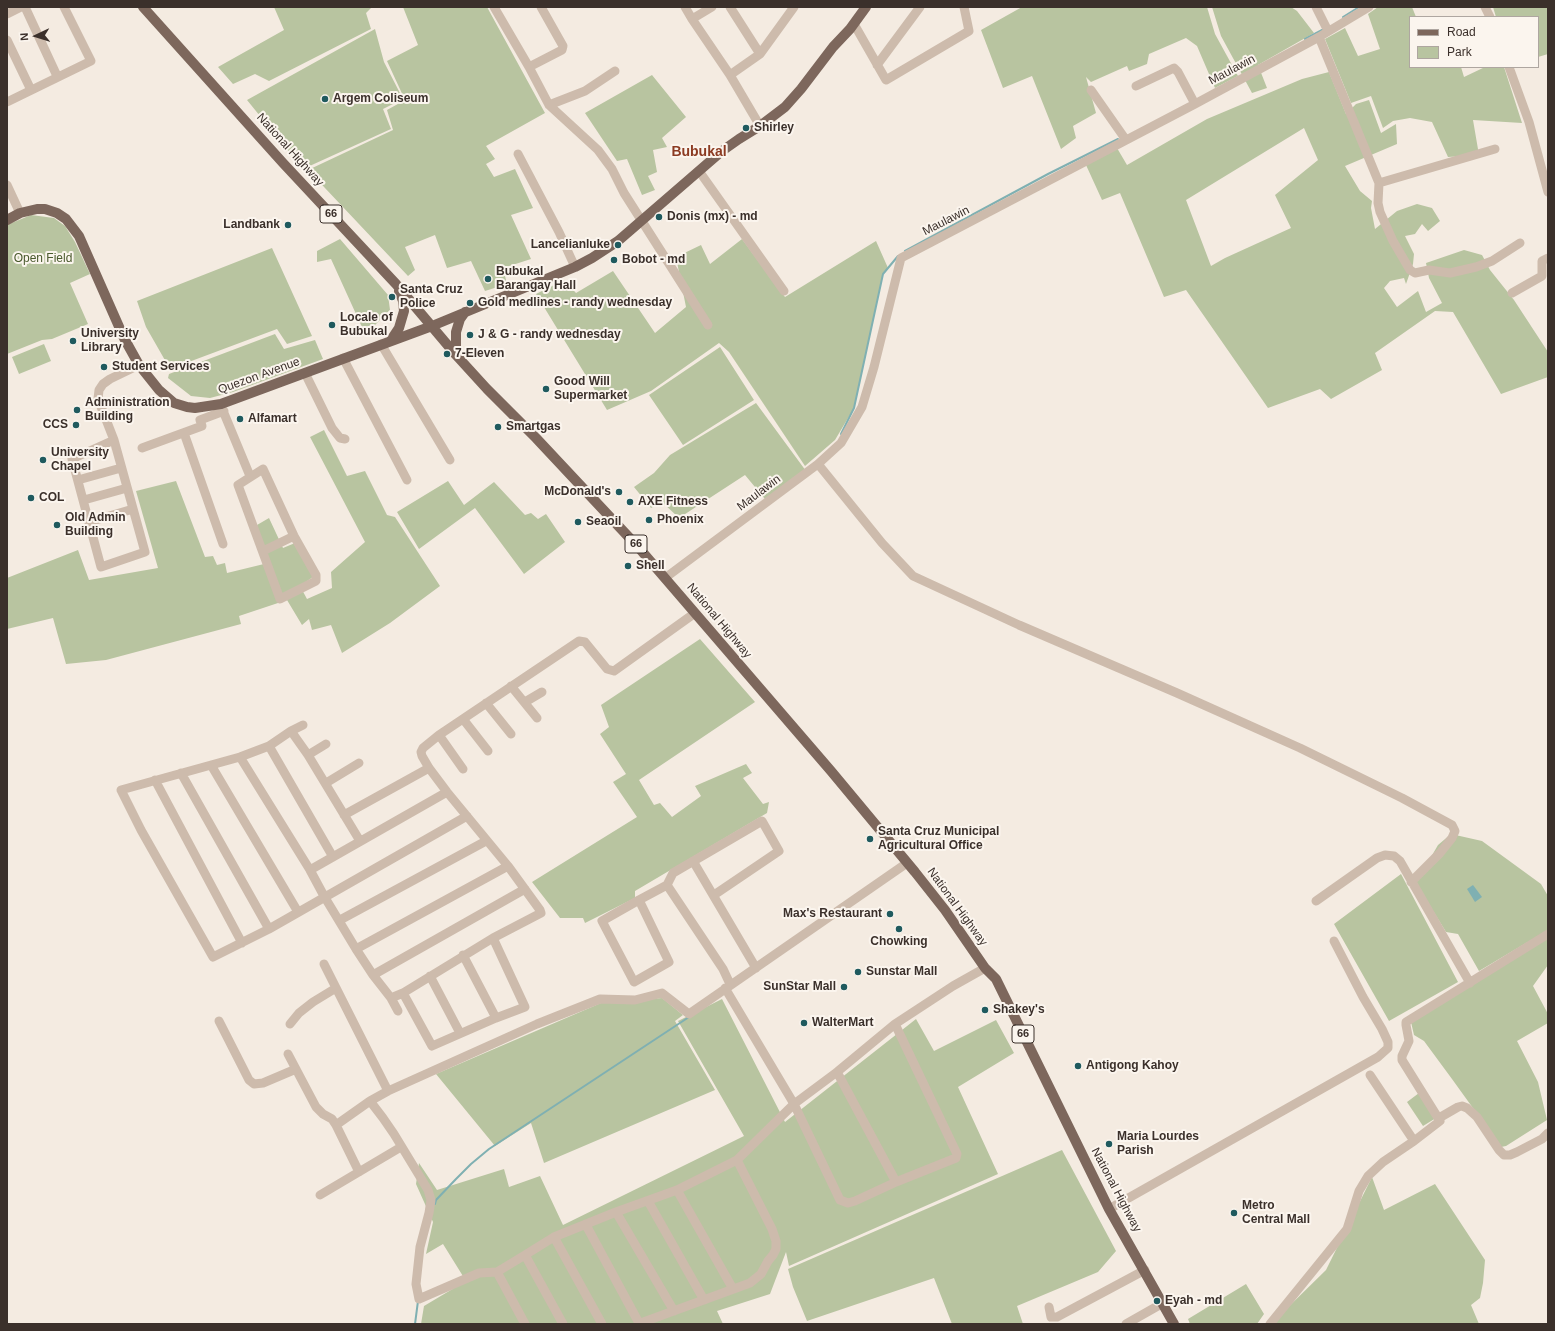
<!DOCTYPE html>
<style>
body{margin:0}
#map{position:relative;width:1555px;height:1331px;overflow:hidden;background:#f4ebe1;font-family:Arial,sans-serif}
canvas{display:block}
.frame{position:absolute;inset:0;border:8px solid #3b302b;pointer-events:none}
.legend{position:absolute;left:1409px;top:16px;width:130px;height:52px;box-sizing:border-box;background:#fbf5ee;border:1px solid #aea6a0;margin:0;padding:5px 7px;list-style:none;font-size:12px;color:#3b302b}
.legend li{display:flex;align-items:center;gap:8px;height:20px}
.legend b{width:20px;border:1px solid #aea6a0}
.north{position:absolute;left:16px;top:16px;width:40px;height:40px;-webkit-text-stroke:3px #fbf5ee;paint-order:stroke;rotate:266deg;font-size:11px;font-weight:700;line-height:16px;text-align:center;color:#3b302b}
.north::after{content:'';display:block;margin:auto;width:14px;height:18px;background:#3b302b;clip-path:polygon(50% 0,100% 100%,50% 72%,0 100%)}
</style>
<div id="map">
<canvas width="1555" height="1331"></canvas>
<div class="frame"></div>
<ul class="legend">
<li><b style="height:5px;background:#7d675c"></b>Road</li>
<li><b style="height:11px;background:#b8c4a0"></b>Park</li>
</ul>
<div class="north">N</div>
</div>
<script>
const ctx = document.querySelector('canvas').getContext('2d');
ctx.lineJoin = 'round';
function fill(path, color) { ctx.fillStyle = color; ctx.fill(path, 'evenodd'); }
const shape = rows => new Path2D(rows.map(r => 'M' + r).join(''));
function stroke(path, color, width, dash) { ctx.strokeStyle = color; ctx.lineWidth = width; ctx.lineCap = dash ? 'butt' : 'round'; ctx.setLineDash(dash || []); ctx.stroke(path); }
function label(font, color, halo, rows, align = 'center') {
  ctx.font = font + ' Arial,sans-serif'; ctx.lineWidth = 4; ctx.setLineDash([]); ctx.textBaseline = 'middle'; ctx.strokeStyle = halo; ctx.fillStyle = color; for (const [text, x, y, turn = 0] of rows) {
    ctx.save(); ctx.translate(x, y); ctx.rotate((+turn || 0) * Math.PI / 180); ctx.textAlign = isNaN(turn) ? turn : align; if (halo) ctx.strokeText(text, 0, 0); ctx.fillText(text, 0, 0); ctx.restore();
  }
}
fill(shape([
 [274,7,372,7,366,13,371,29,269,81,255,74,233,84,218,67,284,30],
 [403,7,487,7,545,113,486,146,495,159,486,164,494,177,515,169,533,208,511,215,531,259,503,268,507,284,485,291,471,261,447,268,435,235,405,247,415,270,408,276,308,170,393,130,387,110,405,100,387,61,418,45],
 [1022,7,1207,7,1215,34,1238,76,1215,88,1197,46,1186,38,1149,54,1147,64,1129,71,1127,66,1091,82,1086,77,1096,113,1073,126,1076,138,1061,149,1032,76,1003,88,981,30],
 [1212,7,1291,7,1297,11,1314,33,1258,65,1267,88,1252,93,1221,36],
 [1378,7,1412,7,1416,17,1410,17,1410,67,1461,67,1464,77,1485,67,1504,67,1522,123,1473,120,1479,155,1448,157,1432,122,1410,118,1393,121,1383,128,1371,96,1351,103,1325,39,1345,28,1358,56,1380,49,1368,14],
 [1493,7,1548,7,1548,54,1538,57,1538,17,1496,17],
 [375,29,384,62,403,99,383,109,391,129,303,169,247,100],
 [1329,72,1346,114,1356,104,1369,100,1381,133,1396,124,1397,144,1345,166,1360,191,1372,201,1371,208,1375,229,1397,211,1417,204,1432,208,1440,221,1428,231,1422,224,1415,234,1405,236,1414,254,1413,264,1406,284,1404,278,1390,281,1384,288,1397,307,1418,291,1426,312,1442,303,1429,278,1426,263,1464,250,1482,255,1490,270,1514,300,1548,352,1548,377,1501,394,1453,312,1435,311,1375,353,1382,370,1331,399,1320,389,1268,408,1186,290,1164,297,1120,193,1102,200,1086,165,1117,148,1127,165,1207,119,1302,79],
 [1304,128,1318,160,1275,195,1291,228,1225,258,1211,266,1186,200],
 [652,75,686,117,662,138,667,147,653,150,657,172,648,176,655,190,642,195,627,159,617,161,585,113],
 [31,215,54,218,65,226,75,242,90,274,70,283,88,324,52,339,42,340,7,354,7,225],
 [340,239,388,295,390,310,367,333,361,325,331,259,317,262,317,251],
 [742,239,785,297,876,241,888,268,883,274,854,408,835,440,805,466,729,352,719,343,651,391,607,410,536,294,564,280,576,293,613,271,655,333,686,307,676,257,701,245,710,264],
 [272,248,312,336,287,344,277,329,170,369,146,327,137,301],
 [275,334,284,349,315,340,323,359,233,392,210,398,191,396,168,378,169,374],
 [44,344,51,361,19,374,12,357],
 [720,347,754,400,683,445,649,395],
 [756,403,806,471,765,499,745,475,679,518,662,502,651,508,634,487,654,473,670,455],
 [324,430,347,476,365,471,387,515,395,517,440,586,390,623,342,653,331,625,312,630,309,619,302,625,287,600,239,616,241,624,106,660,66,664,53,618,7,629,7,578,78,550,89,580,158,568,136,491,176,481,205,557,213,556,217,565,225,563,227,573,264,564,257,525,269,518,283,548,295,543,313,577,300,586,307,599,332,588,331,572,365,542,310,437],
 [448,481,464,505,494,482,525,515,531,513,538,519,546,514,565,542,524,574,475,508,419,549,397,512],
 [700,639,755,702,639,780,654,805,660,803,672,817,701,796,695,786,746,764,752,773,743,778,763,804,769,802,767,813,635,891,635,898,585,923,583,918,560,918,532,882,637,817,613,782,626,774,600,734,609,727,601,705],
 [1451,834,1482,841,1541,884,1548,896,1548,930,1479,971,1458,934,1446,932,1416,883,1438,845],
 [1401,874,1458,982,1389,1021,1334,924],
 [1548,938,1548,965,1533,986,1548,1014,1548,1023,1517,1041,1538,1082,1547,1120,1506,1146,1501,1147,1452,1079,1424,1041,1414,1035,1411,1022],
 [662,998,683,1015,675,1021,715,1090,544,1163,531,1123,495,1146,436,1074,601,1003],
 [722,999,785,1122,916,1019,934,1051,996,1020,1014,1053,958,1087,998,1174,789,1266,786,1252,770,1294,717,1311,723,1324,421,1324,424,1306,466,1281,443,1244,426,1254,433,1222,416,1184,419,1163,437,1190,504,1169,509,1187,540,1176,563,1225,744,1136,678,1021],
 [1419,1093,1436,1118,1423,1126,1407,1102],
 [1062,1150,1116,1251,1098,1272,1017,1306,1023,1324,952,1324,934,1278,807,1321,793,1287,788,1269],
 [1372,1177,1384,1210,1435,1184,1485,1260,1483,1283,1480,1298,1471,1305,1479,1324,1271,1324,1326,1270],
 [1246,1284,1264,1314,1257,1324,1190,1324,1188,1319]
]), '#b8c4a0');
fill(shape([
 [1473,885,1482,897,1475,902,1467,889]
]), '#7fb0b2');
stroke(shape([
 [1343,17,1359,7],
 [1305,39,1324,29],
 [905,251,1048,174,1118,139],
 [841,434,854,408,883,274,898,256],
 [435,1204,436,1200,456,1179,471,1164,489,1149,689,1017],
 [415,1324,418,1301]
]), '#7fb0b2', 2);
stroke(shape([
 [25,7,57,76],
 [494,7,529,67,549,105,598,150,612,169,624,193,708,325],
 [685,7,692,19,730,75,760,126],
 [730,7,760,54],
 [1316,7,1328,31],
 [1485,7,1490,17],
 [7,14,21,7],
 [692,19,712,7],
 [854,24,886,80,969,31,964,7],
 [1319,37,1379,183,1495,149],
 [7,40,31,90],
 [877,65,920,7],
 [529,67,562,50,563,46,541,7],
 [1509,67,1529,122,1548,192],
 [730,75,760,54,794,7],
 [1136,86,1174,68,1178,72,1195,104],
 [1091,90,1126,140],
 [7,102,91,61,64,7],
 [549,105,585,91,615,71],
 [518,154,559,232,575,267],
 [699,171,784,291],
 [1379,183,1378,203,1380,212,1393,241,1410,270,1415,273,1429,270,1450,273,1476,267,1492,261,1520,243],
 [7,185,20,213],
 [1512,293,1542,276,1542,261,1548,258],
 [381,344,450,460],
 [343,358,407,480],
 [305,373,332,428,340,438,345,439],
 [221,406,250,476],
 [184,433,223,544],
 [114,440,72,459,101,567,145,552,114,440,98,399,99,390,103,384,110,379,139,365],
 [142,448,202,426,200,420,224,411],
 [818,464,882,543,913,576,1019,625,1177,693,1300,748,1402,798,1452,825,1455,831,1452,838,1440,853,1411,882],
 [263,469,294,536,316,575,316,581,280,599,238,485,263,469],
 [78,480,121,468],
 [84,500,127,488],
 [89,522,133,509],
 [263,551,294,536],
 [665,578,818,464,841,443,862,407,874,367,901,258,1195,104,1319,37,1369,7],
 [511,686,537,718],
 [525,702,542,692],
 [486,703,511,734],
 [463,719,488,751],
 [291,731,303,725],
 [439,735,463,769],
 [269,746,333,857],
 [308,755,326,744],
 [240,757,310,870,324,896,356,949,373,975,391,998,403,993,493,938,541,913,540,910,508,866,447,792,429,768,422,756,421,752,423,748,439,735,579,641,585,642,607,669,614,671,695,613],
 [211,765,298,912],
 [181,773,269,929],
 [155,780,242,943],
 [326,783,359,763],
 [344,815,429,768],
 [360,841,308,755,291,731,269,746,240,757,121,790,141,830,213,957,269,929,467,816],
 [693,861,756,968],
 [310,870,447,792],
 [667,885,723,969,730,984],
 [639,900,669,962,634,982,602,921,639,900,667,885,673,873,762,821,779,851,714,895],
 [1316,901,1377,858,1385,855,1394,856,1400,861,1470,983],
 [340,920,486,841],
 [356,949,508,866],
 [463,955,496,1018],
 [324,964,388,1091,537,1024,600,999,635,1000,662,993,689,1014,907,863],
 [373,975,525,889],
 [430,976,460,1033],
 [725,988,794,1104,840,1200,848,1203,855,1201,896,1182,956,1158,957,1154,895,1024],
 [403,993,432,1046,496,1018,525,1007,493,938],
 [391,998,398,1011],
 [219,1021,249,1080,254,1084,263,1083,296,1069],
 [290,1024,299,1013,313,1002,336,988],
 [288,1054,316,1107,323,1114,332,1119,336,1125,370,1101,388,1091],
 [837,1072,896,1182],
 [1370,1075,1414,1141],
 [370,1101,383,1118,394,1134,428,1190,431,1200,429,1213,420,1247,416,1284,419,1299,479,1273,497,1272,525,1255],
 [1439,1118,1458,1107,1462,1106,1467,1108,1477,1117,1499,1150,1504,1155,1510,1155,1517,1152,1542,1139,1548,1133],
 [336,1125,359,1172],
 [677,1190,733,1289],
 [320,1195,401,1147],
 [648,1201,704,1300],
 [1109,1209,1378,1057,1388,1048,1388,1042,1382,1029,1363,997,1334,941],
 [616,1212,674,1311],
 [586,1225,639,1323],
 [554,1237,602,1324],
 [497,1272,525,1324],
 [1049,1307,1051,1317,1057,1317,1145,1270],
 [563,1324,525,1255,554,1237,616,1212,677,1190,737,1160,794,1104,837,1072,895,1024,953,986,985,968],
 [638,1324,750,1283,761,1274,768,1261,773,1255,776,1249,776,1241,772,1229,737,1160],
 [1126,1324,1163,1303],
 [1270,1324,1347,1229,1359,1191,1368,1176,1383,1162,1414,1141,1440,1121,1402,1060,1402,1056,1409,1041,1406,1025,1406,1022,1548,934]
]), '#cdbbac', 9);
stroke(shape([
 [143,7,283,163,396,284,456,355,487,389,536,438,639,548,831,771,915,872,945,910,985,968,996,979,1109,1209,1174,1324],
 [7,220,20,213,37,209,45,209,57,213,66,219,79,236,124,338,139,365,159,390,174,403,187,407,195,408,221,404,432,326,575,267,592,258,618,241,722,151,739,139,760,126,785,107,801,89,833,47,850,29,866,7],
 [391,340,399,328,404,311,403,301,399,291],
 [456,355,456,332,460,319,465,312]
]), '#7d675c', 10);
for (const [x, y, r, color] of [
 [325,99,4,"#1f5a5e"],
 [746,128,4,"#1f5a5e"],
 [659,217,4,"#1f5a5e"],
 [288,225,4,"#1f5a5e"],
 [618,245,4,"#1f5a5e"],
 [614,260,4,"#1f5a5e"],
 [488,279,4,"#1f5a5e"],
 [392,297,4,"#1f5a5e"],
 [470,303,4,"#1f5a5e"],
 [332,325,4,"#1f5a5e"],
 [470,335,4,"#1f5a5e"],
 [73,341,4,"#1f5a5e"],
 [447,354,4,"#1f5a5e"],
 [104,367,4,"#1f5a5e"],
 [546,389,4,"#1f5a5e"],
 [77,410,4,"#1f5a5e"],
 [240,419,4,"#1f5a5e"],
 [76,425,4,"#1f5a5e"],
 [498,427,4,"#1f5a5e"],
 [43,460,4,"#1f5a5e"],
 [619,492,4,"#1f5a5e"],
 [31,498,4,"#1f5a5e"],
 [630,502,4,"#1f5a5e"],
 [649,520,4,"#1f5a5e"],
 [578,522,4,"#1f5a5e"],
 [57,525,4,"#1f5a5e"],
 [628,566,4,"#1f5a5e"],
 [870,839,4,"#1f5a5e"],
 [890,914,4,"#1f5a5e"],
 [899,929,4,"#1f5a5e"],
 [858,972,4,"#1f5a5e"],
 [844,987,4,"#1f5a5e"],
 [985,1010,4,"#1f5a5e"],
 [804,1023,4,"#1f5a5e"],
 [1078,1066,4,"#1f5a5e"],
 [1109,1144,4,"#1f5a5e"],
 [1234,1213,4,"#1f5a5e"],
 [1157,1301,4,"#1f5a5e"]
]) { const dot = new Path2D(); dot.arc(x, y, r, 0, 2 * Math.PI); ctx.fillStyle = color; ctx.fill(dot); stroke(dot, '#fbf5ee', 1.5); }
for (const [x, y, w] of [
 [331,214,22],
 [636,544,22],
 [1023,1034,22]
]) { const box = new Path2D(); box.roundRect(x - w / 2, y - 9, w, 18, 3); ctx.fillStyle = '#fbf5ee'; ctx.fill(box); stroke(box, '#3b302b', 1); }
label('bold 11px', '#3b302b', null, [
 ["66",331,214],
 ["66",636,544],
 ["66",1023,1034]
]);
label('12px', '#3b302b', '#fbf5ee', [
 ["Maulawin",1232,70,-28],
 ["National Highway",290,150,48],
 ["Maulawin",946,221,-27],
 ["Quezon Avenue",259,376,-20],
 ["Maulawin",759,493,-37],
 ["National Highway",719,621,50],
 ["National Highway",957,907,54],
 ["National Highway",1116,1190,62]
]);
label('bold 12px', '#3b302b', '#fbf5ee', [
 ["Argem Coliseum",333,99],
 ["Shirley",754,128],
 ["Donis (mx) - md",667,217],
 ["Landbank",280,225,"right"],
 ["Lancelianluke",610,245,"right"],
 ["Bobot - md",622,260],
 ["Bubukal",496,272],
 ["Barangay Hall",496,286],
 ["Santa Cruz",400,290],
 ["Police",400,304],
 ["Gold medlines - randy wednesday",478,303],
 ["Locale of",340,318],
 ["Bubukal",340,332],
 ["University",81,334],
 ["Library",81,348],
 ["J & G - randy wednesday",478,335],
 ["7-Eleven",455,354],
 ["Student Services",112,367],
 ["Good Will",554,382],
 ["Supermarket",554,396],
 ["Administration",85,403],
 ["Building",85,417],
 ["Alfamart",248,419],
 ["CCS",68,425,"right"],
 ["Smartgas",506,427],
 ["University",51,453],
 ["Chapel",51,467],
 ["McDonald's",611,492,"right"],
 ["COL",39,498],
 ["AXE Fitness",638,502],
 ["Old Admin",65,518],
 ["Building",65,532],
 ["Phoenix",657,520],
 ["Seaoil",586,522],
 ["Shell",636,566],
 ["Santa Cruz Municipal",878,832],
 ["Agricultural Office",878,846],
 ["Max's Restaurant",882,914,"right"],
 ["Chowking",899,942,"center"],
 ["Sunstar Mall",866,972],
 ["SunStar Mall",836,987,"right"],
 ["Shakey's",993,1010],
 ["WalterMart",812,1023],
 ["Antigong Kahoy",1086,1066],
 ["Maria Lourdes",1117,1137],
 ["Parish",1117,1151],
 ["Metro",1242,1206],
 ["Central Mall",1242,1220],
 ["Eyah - md",1165,1301]
], 'left');
label('12px', '#4a5a2e', '#fbf5ee', [
 ["Open Field",43,259]
]);
label('bold 14px', '#8c3b22', '#fbf5ee', [
 ["Bubukal",699,152]
]);
</script>
